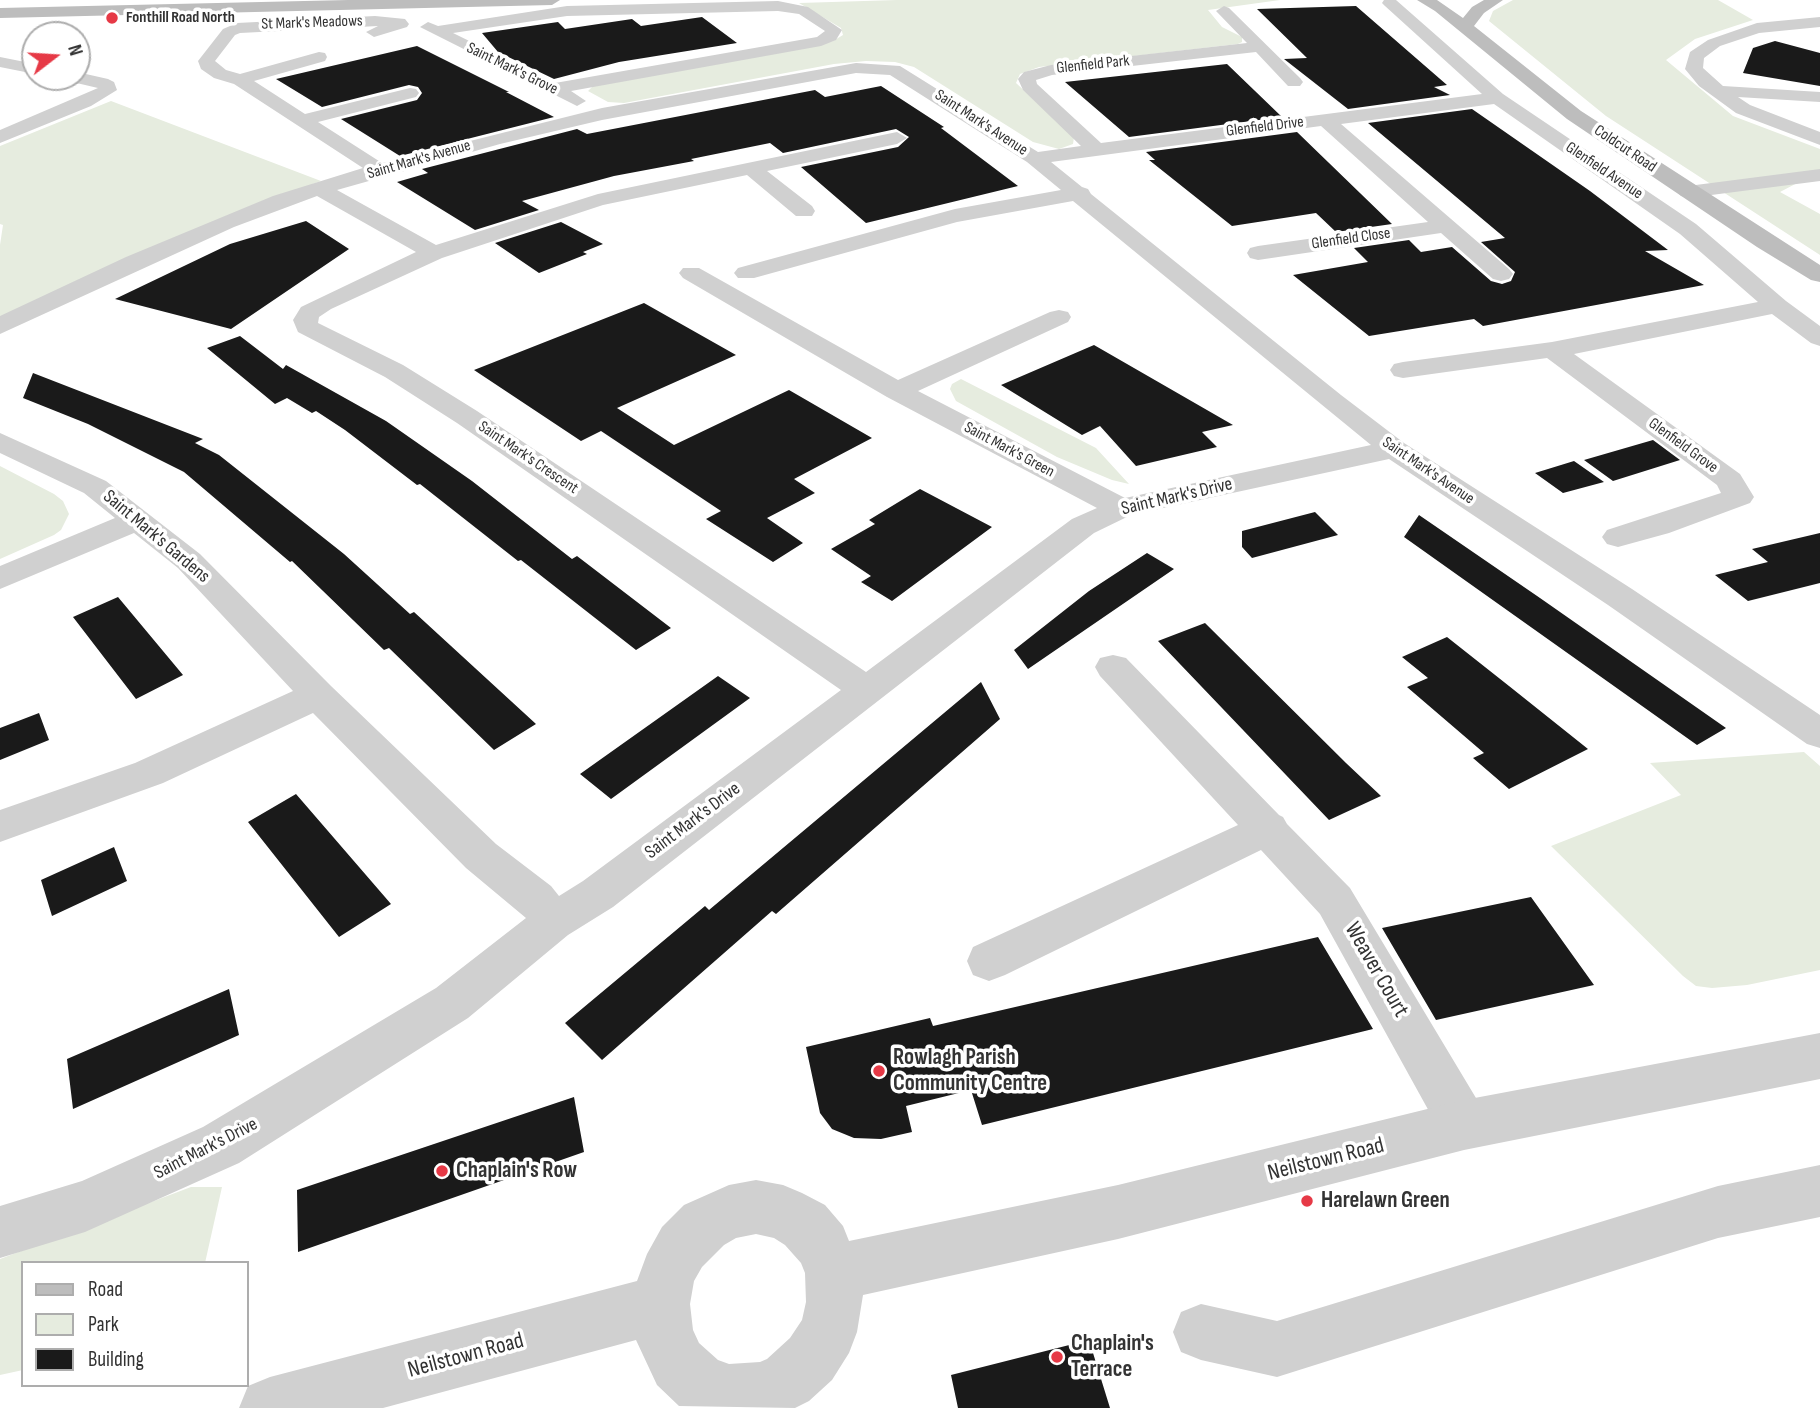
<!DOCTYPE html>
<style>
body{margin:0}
#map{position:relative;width:1820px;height:1408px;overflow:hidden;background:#fff;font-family:"Sofia Sans Condensed",sans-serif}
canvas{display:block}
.legend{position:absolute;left:21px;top:1261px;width:228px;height:126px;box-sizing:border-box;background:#fff;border:2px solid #adadad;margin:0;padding:9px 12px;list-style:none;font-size:21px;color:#333}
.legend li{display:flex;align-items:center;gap:14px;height:35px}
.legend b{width:35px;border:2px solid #adadad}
.north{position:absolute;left:21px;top:21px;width:70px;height:70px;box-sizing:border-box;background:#fff;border:2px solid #adadad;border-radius:50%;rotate:73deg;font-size:19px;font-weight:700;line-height:28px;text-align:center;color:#333}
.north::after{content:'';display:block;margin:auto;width:24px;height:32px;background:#e63946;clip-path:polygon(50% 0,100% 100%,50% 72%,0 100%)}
</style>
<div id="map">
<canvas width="1820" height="1408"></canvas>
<ul class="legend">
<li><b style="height:9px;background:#bdbdbd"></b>Road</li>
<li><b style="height:19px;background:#e6ecdf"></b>Park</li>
<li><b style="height:19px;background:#1a1a1a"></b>Building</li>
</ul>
<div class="north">N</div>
</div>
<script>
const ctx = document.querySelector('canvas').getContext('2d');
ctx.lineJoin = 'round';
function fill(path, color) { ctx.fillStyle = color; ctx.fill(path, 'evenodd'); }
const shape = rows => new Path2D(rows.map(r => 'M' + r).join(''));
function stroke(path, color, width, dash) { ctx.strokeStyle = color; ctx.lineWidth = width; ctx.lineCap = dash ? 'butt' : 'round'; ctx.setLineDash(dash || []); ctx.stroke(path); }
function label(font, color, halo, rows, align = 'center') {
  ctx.font = font + ' "Sofia Sans Condensed",sans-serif'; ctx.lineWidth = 7; ctx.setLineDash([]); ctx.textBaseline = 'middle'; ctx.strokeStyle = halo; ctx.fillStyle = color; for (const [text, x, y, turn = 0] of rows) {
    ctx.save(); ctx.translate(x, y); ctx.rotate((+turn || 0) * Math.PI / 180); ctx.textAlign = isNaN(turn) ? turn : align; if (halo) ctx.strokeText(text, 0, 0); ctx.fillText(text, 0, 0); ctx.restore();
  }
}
fill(shape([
 [897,0,1280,0,1208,10,1222,27,1242,37,1242,42,1238,44,1039,67,1020,74,1016,83,1074,137,1073,144,1059,149,1033,142,914,67,895,62,866,61,834,64,624,103,608,102,588,91,593,86,833,41,843,35,841,28,799,3],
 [1513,0,1718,0,1753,20,1695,39,1666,60,1733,116,1820,149,1820,171,1780,192,1820,214,1820,255,1606,116,1489,21,1493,11],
 [111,101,321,181,245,209,0,318,0,245,3,225,0,224,0,146],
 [961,379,1096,448,1129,484,1112,480,1057,457,956,401,950,389,952,384],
 [0,466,54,494,63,501,69,514,61,530,54,535,0,559],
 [1804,752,1820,766,1820,970,1747,985,1712,988,1696,986,1683,976,1551,846,1681,795,1650,763],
 [191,1187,222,1187,205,1263,23,1263,23,1370,0,1375,0,1259]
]), '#e6ecdf');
fill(shape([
 [1356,6,1447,85,1434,87,1450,95,1348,109,1284,59,1307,58,1257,9],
 [702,17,737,43,619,62,554,79,498,52,482,33,558,22,565,29,632,19,641,26],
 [1775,41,1820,53,1820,86,1743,73,1753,48],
 [417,46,509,92,506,92,554,117,400,156,341,119,417,100,422,93,418,87,409,85,322,107,276,79],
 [1227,64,1282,117,1129,137,1065,82],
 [881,86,944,127,941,128,1018,186,866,223,801,167,898,147,909,137,896,129,783,153,770,143,691,159,694,161,614,176,522,201,539,210,475,230,397,182,428,173,422,169,577,129,587,134,815,90,825,97],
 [1472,109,1590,191,1668,250,1645,251,1704,285,1483,326,1474,319,1369,336,1293,275,1368,262,1354,248,1409,240,1421,252,1452,247,1491,281,1502,284,1511,281,1515,272,1481,242,1505,238,1368,123],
 [1297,132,1392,224,1336,232,1316,213,1232,226,1149,160,1155,160,1146,152],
 [306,221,349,249,231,329,115,299,230,244],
 [561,222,603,244,583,252,587,254,539,273,495,243],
 [644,303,736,355,617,408,674,445,789,390,872,438,794,479,815,493,767,518,803,543,773,562,706,519,721,511,601,431,581,441,474,370],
 [240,336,283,369,286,365,386,421,472,481,572,559,577,556,671,628,636,650,521,560,518,561,420,484,417,485,345,430,316,411,312,413,287,398,275,404,207,348],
 [1094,345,1233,425,1202,432,1217,447,1136,466,1100,426,1082,435,1001,385],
 [33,373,203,439,195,443,219,455,344,554,410,614,414,612,536,724,494,750,389,648,384,650,292,561,290,562,184,472,88,424,23,398],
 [1653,440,1680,460,1613,481,1584,460],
 [1574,461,1604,482,1563,493,1535,473],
 [920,489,992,527,892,601,861,582,871,576,831,549,875,524,869,520],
 [1315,512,1338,535,1252,558,1242,547,1242,531],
 [1419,515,1540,598,1726,728,1697,745,1404,537],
 [1820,533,1820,583,1748,601,1715,575,1768,562,1752,549],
 [1147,553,1174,569,1028,669,1014,650,1089,591],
 [118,597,183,675,136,699,73,617],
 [1205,623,1346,763,1381,796,1329,820,1158,641],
 [1447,637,1509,686,1588,749,1509,789,1473,758,1484,753,1407,687,1428,678,1402,657],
 [718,676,750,698,611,799,580,774],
 [981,682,1000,719,776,914,772,911,602,1060,565,1023,705,906,709,910],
 [39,713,49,740,0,760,0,728],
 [296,794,391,904,339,937,248,822],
 [114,847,127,881,52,916,41,880],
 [1531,897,1594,985,1436,1020,1382,928],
 [1318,937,1373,1029,982,1125,971,1090,906,1106,912,1132,881,1139,854,1138,832,1129,820,1113,806,1047,930,1018,933,1026],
 [229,989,239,1035,73,1109,67,1059],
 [574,1097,584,1152,298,1252,297,1190],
 [1089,1340,1110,1408,958,1408,951,1375]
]), '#1a1a1a');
fill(shape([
 [1384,0,1396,0,1503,94,1696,224,1786,301,1820,326,1820,346,1811,343,1772,314,1574,354,1740,474,1754,497,1750,503,1669,533,1618,547,1607,544,1602,537,1607,530,1721,493,1717,485,1547,358,1403,378,1394,376,1390,370,1394,364,1403,362,1552,342,1758,302,1680,234,1494,104,1341,124,1509,269,1513,274,1509,279,1501,281,1493,279,1441,233,1258,260,1250,258,1247,253,1250,248,1258,246,1428,222,1321,126,1051,162,1082,187,1088,189,1091,194,1341,395,1404,443,1632,589,1820,715,1820,748,1807,744,1608,605,1389,459,1131,515,1094,533,613,907,568,935,468,1018,239,1163,85,1232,0,1258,0,1206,82,1181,203,1127,436,988,526,918,466,868,313,713,163,783,0,842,0,810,135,763,293,691,178,568,134,533,0,589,0,566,115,518,84,493,0,453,0,433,106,481,200,554,331,686,496,844,551,886,559,896,583,881,841,690,457,423,385,377,298,332,293,320,301,307,416,252,317,196,234,227,0,334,0,316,126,257,273,196,363,168,234,84,214,78,201,69,198,61,223,29,237,23,375,16,405,19,409,24,407,27,374,37,366,32,378,26,240,33,235,35,215,61,226,70,240,74,319,52,325,53,327,57,325,61,254,81,305,114,410,88,416,89,419,93,416,97,318,122,382,163,602,108,856,63,900,66,1038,152,1081,146,1023,90,1018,79,1024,72,1051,65,1247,43,1216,11,1224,6,1229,8,1300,78,1303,82,1300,86,1288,86,1256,52,1052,75,1036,80,1037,84,1101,143,1482,94,1385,6,1382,3,1384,0],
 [856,73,890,75,1027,162,1061,190,955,209,738,268,734,273,738,278,754,278,957,222,1073,201,1371,445,1125,498,918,391,1068,322,1071,317,1068,312,1059,310,1050,312,898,380,699,268,683,268,679,273,683,278,887,397,1097,508,1072,519,866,672,477,411,403,365,318,323,319,317,331,309,442,258,603,205,747,175,796,216,812,216,815,211,812,206,767,171,897,144,907,138,897,132,598,194,436,245,337,190,500,144,602,120,856,73],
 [778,1,808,7,842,30,836,40,821,46,571,91,586,101,577,106,420,27,428,22,438,26,567,6,778,1],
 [778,11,799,14,825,31,817,37,555,83,453,33,567,16,778,11],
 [1820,17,1820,27,1759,33,1720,46,1704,58,1703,68,1723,86,1820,92,1820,102,1738,97,1750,105,1820,132,1820,145,1736,113,1699,86,1685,69,1690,52,1708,40,1757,23,1820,17],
 [0,57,35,64,35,74,0,67,0,57],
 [77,72,108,79,114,82,117,90,91,106,0,143,0,130,98,88,68,81,65,77,77,77,77,72],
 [1820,169,1820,181,1688,198,1681,196,1677,192,1681,188,1688,186,1820,169],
 [1113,655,1126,658,1279,815,1283,817,1287,824,1350,888,1482,1108,1489,1125,1482,1142,1464,1149,1446,1142,1320,914,1261,850,1005,975,989,981,973,975,967,961,973,947,1238,825,1100,676,1095,667,1100,658,1113,655],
 [1820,1165,1820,1217,1718,1238,1277,1377,1201,1360,1181,1352,1173,1332,1181,1312,1201,1304,1277,1321,1718,1186,1820,1165]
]), '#d0d0d0');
fill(shape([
 [1820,1033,1820,1079,1464,1150,1118,1239,863,1295,857,1332,849,1353,832,1380,809,1401,795,1408,679,1406,657,1385,636,1340,383,1408,239,1408,248,1386,270,1377,637,1281,647,1254,662,1227,684,1205,729,1185,756,1180,783,1185,802,1193,825,1205,843,1226,849,1241,1118,1185,1464,1100,1820,1033],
 [756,1234,774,1238,785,1245,801,1263,805,1273,806,1302,802,1320,790,1338,767,1359,760,1362,729,1364,718,1360,699,1343,693,1330,690,1304,694,1281,702,1267,724,1245,736,1238,756,1234]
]), '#d0d0d0');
fill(shape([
 [348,0,560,0,552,5,0,18,0,8,348,0],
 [1417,0,1437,0,1463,18,1472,7,1484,0,1503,0,1484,13,1474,26,1581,111,1820,265,1820,282,1811,280,1757,247,1567,119,1435,11,1417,0]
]), '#bdbdbd');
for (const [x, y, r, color] of [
 [112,18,7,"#e63946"],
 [879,1071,7,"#e63946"],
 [442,1171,7,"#e63946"],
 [1307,1201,7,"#e63946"],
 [1057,1357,7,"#e63946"]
]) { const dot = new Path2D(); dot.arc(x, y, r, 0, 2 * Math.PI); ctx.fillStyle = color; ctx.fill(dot); stroke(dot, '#fff', 2.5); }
label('bold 16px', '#333', '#fff', [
 ["Fonthill Road North",126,18]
], 'left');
label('16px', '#333', '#fff', [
 ["St Mark's Meadows",312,23,-2],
 ["Glenfield Park",1093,65,-6],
 ["Saint Mark's Grove",512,69,26],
 ["Saint Mark's Avenue",981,123,33],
 ["Glenfield Drive",1265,127,-7],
 ["Coldcut Road",1625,149,34],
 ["Saint Mark's Avenue",419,160,-16],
 ["Glenfield Avenue",1604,171,34],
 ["Glenfield Close",1351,239,-8],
 ["Glenfield Grove",1683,446,36],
 ["Saint Mark's Green",1009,450,28],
 ["Saint Mark's Crescent",528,458,34],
 ["Saint Mark's Avenue",1428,471,34]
]);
label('19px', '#333', '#fff', [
 ["Saint Mark's Drive",1177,497,-13],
 ["Saint Mark's Gardens",156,537,40],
 ["Saint Mark's Drive",693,821,-37],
 ["Saint Mark's Drive",206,1149,-27]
]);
label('23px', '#333', '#fff', [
 ["Weaver Court",1376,970,60],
 ["Neilstown Road",1326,1160,-14],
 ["Neilstown Road",466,1356,-15]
]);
label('bold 23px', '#333', '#fff', [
 ["Rowlagh Parish",893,1058],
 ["Community Centre",893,1084],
 ["Chaplain's Row",456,1171],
 ["Harelawn Green",1321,1201],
 ["Chaplain's",1071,1344],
 ["Terrace",1071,1370]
], 'left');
</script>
